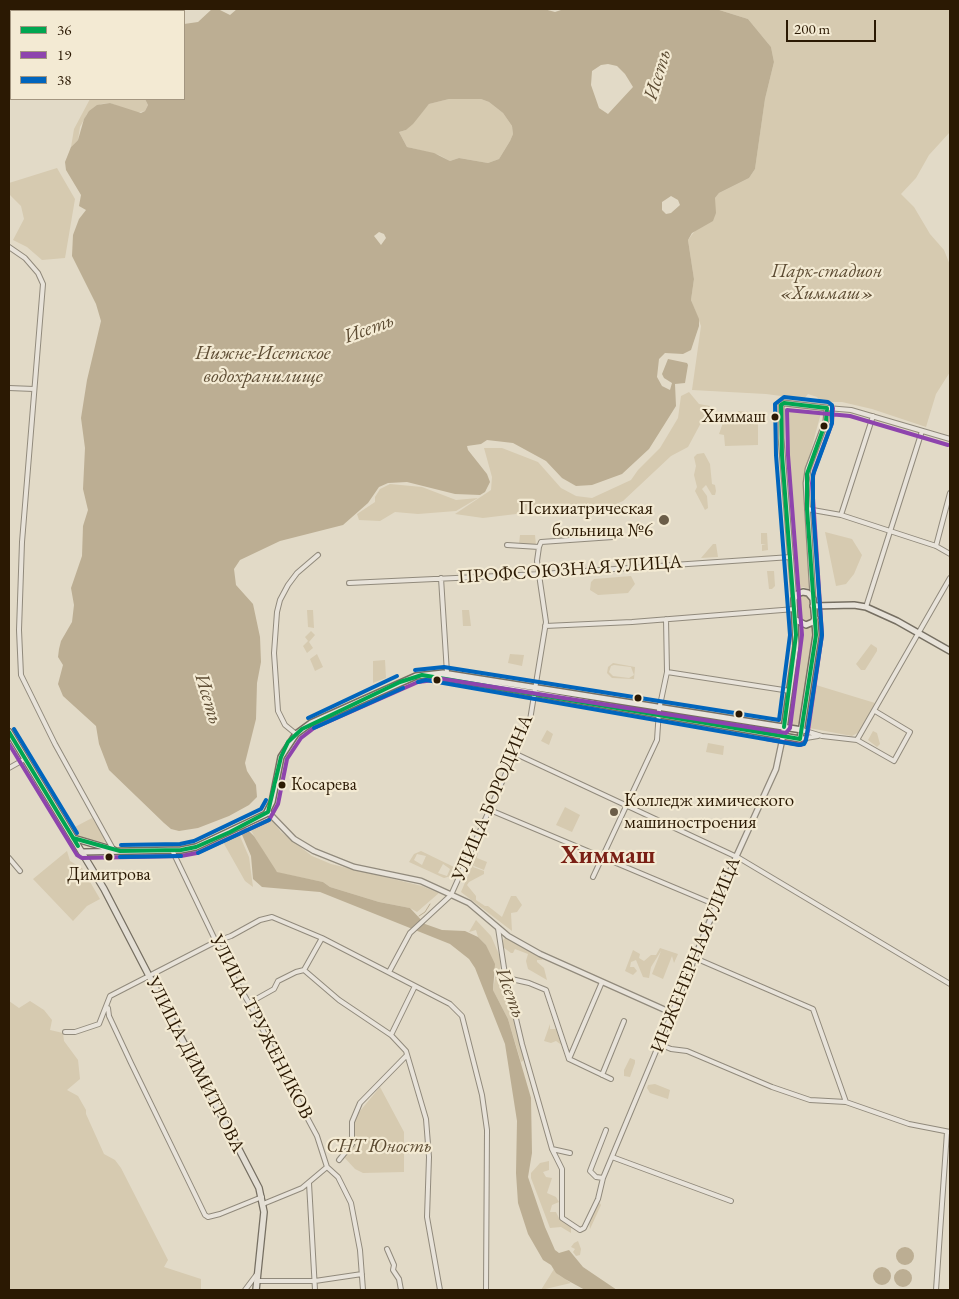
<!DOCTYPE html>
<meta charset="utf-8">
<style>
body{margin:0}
#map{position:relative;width:959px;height:1299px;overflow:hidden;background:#e2dac7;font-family:"EB Garamond",serif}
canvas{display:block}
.frame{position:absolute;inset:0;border:10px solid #2b1903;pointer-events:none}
.legend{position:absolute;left:10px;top:10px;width:175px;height:90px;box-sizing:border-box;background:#f3ead3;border:1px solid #a39680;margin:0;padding:6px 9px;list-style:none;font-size:15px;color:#2b1903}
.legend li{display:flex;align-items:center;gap:10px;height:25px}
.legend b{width:25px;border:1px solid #a39680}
.scale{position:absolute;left:786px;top:20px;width:90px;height:22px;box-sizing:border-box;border:2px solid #2b1903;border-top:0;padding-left:6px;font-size:15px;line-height:18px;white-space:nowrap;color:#2b1903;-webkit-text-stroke:4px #f3ead3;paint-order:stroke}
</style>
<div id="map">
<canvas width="959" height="1299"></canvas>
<div class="frame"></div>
<ul class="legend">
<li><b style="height:6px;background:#00a651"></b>36</li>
<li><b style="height:6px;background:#8e44ad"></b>19</li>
<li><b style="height:6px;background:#0065bd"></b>38</li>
</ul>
<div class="scale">200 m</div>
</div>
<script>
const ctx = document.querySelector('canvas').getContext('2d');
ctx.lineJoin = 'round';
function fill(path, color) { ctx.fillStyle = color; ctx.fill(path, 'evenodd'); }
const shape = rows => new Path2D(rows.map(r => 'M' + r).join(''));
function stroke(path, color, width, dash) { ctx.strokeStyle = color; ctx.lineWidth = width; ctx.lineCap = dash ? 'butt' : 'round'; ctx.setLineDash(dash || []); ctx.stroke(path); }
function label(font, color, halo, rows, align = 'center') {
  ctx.font = font + ' "EB Garamond",serif'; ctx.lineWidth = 4.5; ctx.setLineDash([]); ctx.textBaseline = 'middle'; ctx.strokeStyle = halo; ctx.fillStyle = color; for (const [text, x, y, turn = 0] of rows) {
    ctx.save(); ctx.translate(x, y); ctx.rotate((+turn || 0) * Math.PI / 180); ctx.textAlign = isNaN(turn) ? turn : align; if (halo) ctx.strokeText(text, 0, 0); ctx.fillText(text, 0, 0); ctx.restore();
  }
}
fill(shape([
 [9,9,29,9,28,11,11,11,11,48,9,53],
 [716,9,950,9,950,132,929,155,916,178,901,194,914,207,930,234,944,250,950,265,950,372,936,394,926,427,872,409,842,402,821,402,817,397,808,394,804,399,766,394,692,390,701,326,691,300,694,279,688,240,715,204,715,198,719,193,749,178,755,169,765,99,774,62,771,47,748,19],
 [90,99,145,99,148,105,145,111,136,113,110,103,101,104,87,114,80,127,78,140,71,147,74,129],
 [449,99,481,99,489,102,503,113,512,126,513,134,510,141,499,159,488,163,459,158,450,161,439,155,407,147,399,132,406,130,429,104],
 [57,168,75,199,65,258,42,260,27,247,13,240,24,219,21,206,9,194,9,183],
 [689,392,699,404,710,406,688,447,671,456,623,501,607,508,574,507,483,518,455,514,491,490,492,477,484,448,502,448,538,462,561,488,576,496,592,498,631,480,638,470,660,448,678,418,681,396],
 [787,409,821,413,805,472,809,589,803,587,797,590,787,468],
 [738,411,758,413,758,445,725,446,724,435,719,434,726,414,737,413],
 [704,453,710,464,712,484,715,485,716,491,715,495,712,495,706,485,702,489,707,496,708,508,705,510,695,491,697,487,694,475,696,466,694,457,697,454],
 [390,484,422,487,456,500,478,498,456,511,418,514,395,512,380,521,359,520,357,514,375,502,375,497,380,489],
 [825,532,852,539,862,555,854,574,846,584,836,586],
 [761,533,767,533,768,550,762,551,762,545,766,544,761,544],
 [520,535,535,535,536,545,519,544],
 [713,544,716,544,718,557,701,558],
 [767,571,774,571,775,586,772,589,769,589],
 [631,576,635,584,628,593,598,595,590,590,591,582,594,579],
 [803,594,809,597,811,617,807,623,797,619,795,599],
 [307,610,313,610,314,628,308,627],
 [462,610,469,610,471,626,463,626],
 [798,625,812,625,813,636,800,722,795,727,789,726,786,721,798,647],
 [311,631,315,635,309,642,313,648,307,653,303,646,308,641,305,637],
 [871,644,877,648,877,651,865,670,861,670,856,664],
 [317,654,323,667,315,671,310,659],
 [510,654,524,655,522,666,508,663],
 [385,660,386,678,373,683,373,661],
 [613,663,635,667,634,679,612,678,607,673,608,667],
 [614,665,631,667,634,675,629,678,613,676,609,672,611,666],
 [816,685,875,703,861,731,852,736,809,728],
 [540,690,655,708,654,712,540,694],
 [662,709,777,729,776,733,662,713],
 [547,730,553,734,549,745,541,741],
 [873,731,877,733,880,744,877,747,868,740],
 [708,743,724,746,723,755,706,752],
 [565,807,580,815,572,832,556,825],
 [92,818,108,843,78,837,73,828],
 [267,818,271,819,281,832,312,856,331,864,422,886,439,893,417,912,410,908,379,902,330,887,323,882,279,873,274,870,249,827],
 [239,834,249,857,253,887,245,881,223,842],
 [67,851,70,861,82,868,100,899,87,906,73,921,33,879],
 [421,851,454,867,451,876,444,878,409,862,414,854],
 [417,854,426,856,422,865,414,860],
 [443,864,450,869,447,876,438,873],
 [478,852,477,858,487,862,484,870,474,866,475,863,473,867,484,871,484,874,469,882,467,885,476,896,476,900,485,906,488,906,502,917,511,896,516,896,522,905,517,912,511,913,512,931,461,892],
 [476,920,491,936,501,959,500,970,498,972,502,974,524,1060,521,1062,508,1019,493,990,496,972,486,945,478,937,476,930,469,932],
 [506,937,541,958,543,960,537,960,537,962,544,968,547,980,528,969,526,961,528,954,515,949,513,953,511,953,503,947,503,940],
 [660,948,678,954,674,963,672,956,663,979,652,974,661,951,651,967,649,978,643,977,636,960,631,962,630,967,634,967,637,971,633,975,625,971,633,950,640,954,639,958,644,961,651,955,656,955],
 [9,1001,19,1008,30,1001,44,1010,52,1020,50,1030,63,1033,64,1041,78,1060,80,1079,67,1090,78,1096,86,1110,86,1114,104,1154,115,1160,121,1168,168,1260,164,1267,201,1279,201,1290,9,1290],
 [550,1024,550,1029,557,1029,563,1046,556,1041,551,1043,544,1041],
 [630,1058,635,1060,635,1063,630,1077,624,1076,624,1070],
 [655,1084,670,1090,668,1099,650,1093,647,1088,648,1085],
 [380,1087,404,1132,404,1172,363,1173,355,1169,344,1157,353,1147,355,1117],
 [549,1161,549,1170,543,1172,546,1177,552,1178,547,1193,556,1197,559,1202,552,1205,550,1212,556,1212,559,1218,571,1226,571,1233,561,1227,550,1228,531,1178,531,1173,540,1163],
 [599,1202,601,1205,590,1229,589,1221],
 [578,1241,581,1249,580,1255,576,1256,573,1252,575,1249,571,1247,574,1243],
 [554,1269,559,1275,571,1283,541,1290]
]), '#d6cab0');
fill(shape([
 [212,9,218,9,230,15,237,9,544,9,555,12,564,9,716,9,748,19,771,47,774,62,765,99,755,169,749,178,719,193,715,198,716,213,713,221,692,233,688,240,694,279,691,300,699,319,699,326,691,350,683,354,665,353,659,359,657,377,662,386,670,390,672,383,664,378,662,374,668,359,687,363,688,365,685,383,675,384,676,406,649,449,622,474,592,485,576,486,562,478,546,461,513,443,487,440,481,444,467,446,468,450,487,474,490,482,485,492,480,495,455,494,407,482,388,483,379,487,368,503,343,525,280,541,240,560,234,569,236,585,253,604,260,637,261,662,257,683,256,719,245,763,247,771,256,785,257,797,249,805,229,816,198,828,179,831,171,829,164,823,109,770,99,744,96,726,63,696,58,684,63,665,58,657,59,649,61,641,72,622,74,605,71,588,82,556,83,526,88,510,83,489,85,448,81,418,87,380,101,321,96,304,72,256,73,235,79,219,86,210,79,206,81,195,66,170,65,162,71,147,78,140,84,119,89,111,97,105,110,103,141,113,145,111,148,105,145,99,184,99,184,24,198,22],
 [608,64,617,66,625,74,633,87,608,114,599,108,591,85,592,71,601,65],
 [449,99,481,99,489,102,503,113,512,126,513,134,510,141,499,159,488,163,459,158,450,161,434,153,407,147,399,132,406,130,413,124,429,104],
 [671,196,678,200,680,205,671,213,666,214,662,210,662,202],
 [379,232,384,234,386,238,381,245,374,236],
 [245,827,254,836,277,872,323,882,330,887,379,902,410,908,425,924,442,930,465,931,478,937,486,945,495,964,493,990,508,1019,531,1098,532,1153,528,1177,545,1227,555,1250,559,1253,569,1250,583,1267,617,1290,585,1290,565,1279,556,1273,551,1265,543,1260,528,1234,518,1203,516,1173,517,1121,505,1044,475,968,469,959,450,944,320,892,262,887,253,879,251,856,240,830],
 '896 1256a9 9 0 1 1 18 0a9 9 0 1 1-18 0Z',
 '873 1276a9 9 0 1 1 18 0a9 9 0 1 1-18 0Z',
 '894 1278a9 9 0 1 1 18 0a9 9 0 1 1-18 0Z'
]), '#bcae93');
stroke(shape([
 [419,916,425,912,430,904]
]), '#bcae93', 1);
const minor = shape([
 [9,247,25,258,38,273,43,284,22,542,19,630,21,675,55,744,113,849],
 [9,388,34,389],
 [827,408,851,410,950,439],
 [807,509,841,515,936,546,950,554],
 [841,515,873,416],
 [507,545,539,547,541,542,613,537],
 [936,546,950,493],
 [441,578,447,673],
 [349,583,541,574,791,557],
 [866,607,922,431],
 [545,626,632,622,795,609],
 [667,672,790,691],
 [802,730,822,736,857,740,894,761,910,732,875,711],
 [296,734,285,725,278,711,274,653,277,612,280,600,288,585,297,573,318,555],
 [800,739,818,736],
 [857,740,950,578],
 [516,754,739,858,950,984],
 [9,768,25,759],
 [490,810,716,905],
 [172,850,230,971,256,1015,279,1065,317,1136,327,1167,338,1177,351,1203,360,1250,363,1290],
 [9,858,20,871],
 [593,877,657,740,659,710,667,672,666,619],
 [498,928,504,968,522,1044,552,1149,562,1169,562,1218,580,1230,584,1228,598,1199,603,1178,672,1013],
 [695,958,813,1009,846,1102],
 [304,970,322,938],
 [389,972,410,933,451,895,530,720,546,622,537,561,539,547],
 [507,978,529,983,546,990,569,1059],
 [249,1003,274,989,278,981,296,972,304,970,339,1000,391,1035,406,1051,426,1119,429,1157,427,1217,440,1290],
 [108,1008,109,1016,131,1063,205,1215,208,1217,220,1214,262,1197],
 [65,1032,75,1032,99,1024,110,996,217,941,231,936,260,920,272,917,322,938,450,1004,462,1016,482,1095,487,1130,486,1290],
 [391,1035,415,986],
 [659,1044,671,1049,687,1051,772,1087,810,1100,846,1102,909,1124,950,1132],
 [569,1059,602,982],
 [569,1059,611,1079],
 [602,1075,624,1021],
 [552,1149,570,1153],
 [612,1157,731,1201],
 [339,1160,352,1144,352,1122,360,1103,407,1055],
 [603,1178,596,1177,590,1171,606,1130],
 [309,1183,315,1290],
 [263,1204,302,1188,327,1167],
 [387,1249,394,1265,393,1270,399,1279,401,1290],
 [257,1281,315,1281,362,1274],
 [245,1290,257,1274],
 [936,1290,947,1132]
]);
const tertiary = shape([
 [794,599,781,438,781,405,784,403,827,408,826,421,808,469,806,483,813,599],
 [268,812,294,839,314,851,354,867,421,881,456,897,469,903,508,936,540,954,672,1013,736,857,776,769,783,736]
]);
const secondary = shape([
 [813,606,854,605,866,607,897,621,950,651],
 [796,620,806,625,813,622,815,618],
 [429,675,800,739,816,635,813,599,808,593,803,592,797,594,794,599,796,646,783,736],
 [73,838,114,850],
 [82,852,181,850,196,847,266,814,272,802,281,757,296,734,311,723,416,676,443,673,802,730]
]);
const primary = shape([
 [49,11,50,9],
 [9,90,11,85],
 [9,732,104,889,259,1188,264,1212,256,1290]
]);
stroke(minor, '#918a7c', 6);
stroke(tertiary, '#918a7c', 7);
stroke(secondary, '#766f62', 8);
stroke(primary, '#766f62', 8);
stroke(minor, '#e8e3da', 4);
stroke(tertiary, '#e8e3da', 4.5);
stroke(secondary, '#e8e3da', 5);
stroke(primary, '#e4dfd5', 5.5);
stroke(shape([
 [9,732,78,846],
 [73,838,120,851,181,850,196,847,230,832,268,812,281,757,288,742,302,729,400,682,422,675,800,739,816,635,807,509,807,474,826,421,827,408,784,403,781,405,782,455,796,635,784,727]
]), '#00a651', 4);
stroke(shape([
 [766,739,801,745,805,742,808,731,822,635,812,483,814,471,832,423,833,408],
 [9,744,77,855,82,858,181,856,197,853,269,820,278,804,287,759,301,738,314,728,418,682,443,679,786,733,790,728,802,635,788,455,787,410,850,416,948,445]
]), '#8e44ad', 4);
stroke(shape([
 [415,670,444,667,779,720,790,635,776,455,775,404,784,397,828,402,832,405,832,423,813,475,813,509,822,635,806,740,804,744,799,745,426,680,418,682],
 [308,718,397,676],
 [314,728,403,688],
 [14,729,77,833],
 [121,845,180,844,194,841,261,809,266,800],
 [198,853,269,820],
 [120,857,181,856]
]), '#0065bd', 4);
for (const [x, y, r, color] of [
 [775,417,4.5,"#2b1903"],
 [824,426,4.5,"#2b1903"],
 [664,520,6,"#6b5d48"],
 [437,680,4.5,"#2b1903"],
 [638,698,4.5,"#2b1903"],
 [739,714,4.5,"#2b1903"],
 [282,785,4.5,"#2b1903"],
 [614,812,5,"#6b5d48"],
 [109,857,4.5,"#2b1903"]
]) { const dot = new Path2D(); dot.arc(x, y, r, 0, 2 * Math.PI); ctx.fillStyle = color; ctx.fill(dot); stroke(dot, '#f3ead3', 2); }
label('18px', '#2b1903', '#f3ead3', [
 ["Химмаш",766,417],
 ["Косарева",291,785,"left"],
 ["Димитрова",109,875,"center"]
], 'right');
label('italic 19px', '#5b4a31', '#f3ead3', [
 ["Парк-стадион",827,272],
 ["«Химмаш»",827,294],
 ["СНТ Юность",379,1147]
]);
label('19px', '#2b1903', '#f3ead3', [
 ["Психиатрическая",653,509],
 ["больница №6",653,531],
 ["Колледж химического",624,801,"left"],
 ["машиностроения",624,823,"left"]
], 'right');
label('19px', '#2b1903', '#f3ead3', [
 ["ПРОФСОЮЗНАЯ УЛИЦА",570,570,-4],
 ["УЛИЦА БОРОДИНА",493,798,-67],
 ["ИНЖЕНЕРНАЯ УЛИЦА",696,955,-68],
 ["УЛИЦА ТРУЖЕНИКОВ",261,1027,63],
 ["УЛИЦА ДИМИТРОВА",195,1065,63]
]);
label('italic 20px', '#5e4d34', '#f3ead3', [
 ["Исеть",658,75,-73],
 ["Исеть",369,329,-20],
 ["Нижне-Исетское",263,354],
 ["водохранилище",263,377],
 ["Исеть",208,699,73],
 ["Исеть",510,993,70]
]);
label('bold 24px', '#7a1f14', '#f3ead3', [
 ["Химмаш",608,856]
]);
</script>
